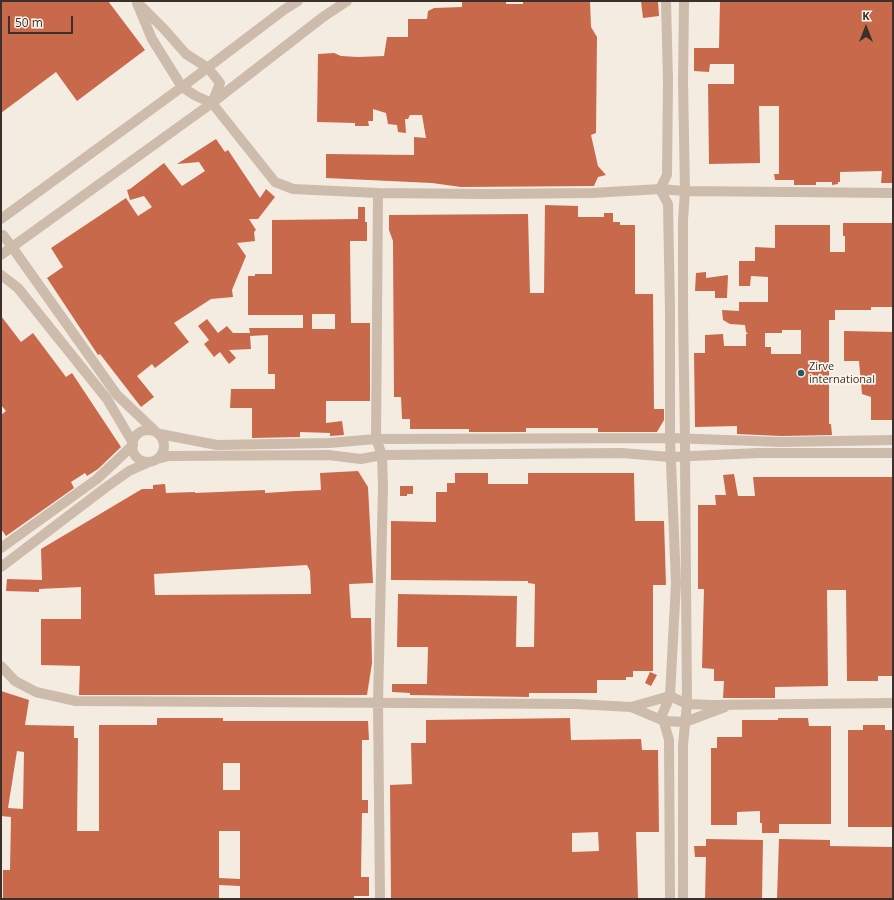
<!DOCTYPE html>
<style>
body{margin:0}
#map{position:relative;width:894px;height:900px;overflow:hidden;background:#f4ebe1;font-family:"Open Sans",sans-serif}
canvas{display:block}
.frame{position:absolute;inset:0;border:2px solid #3b302b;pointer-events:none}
.north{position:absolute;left:846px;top:8px;width:40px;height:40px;-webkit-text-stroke:3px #fbf5ee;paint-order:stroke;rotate:0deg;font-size:11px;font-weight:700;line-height:16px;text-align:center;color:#3b302b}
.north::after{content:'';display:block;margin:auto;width:14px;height:18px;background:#3b302b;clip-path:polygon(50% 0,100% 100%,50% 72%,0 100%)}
.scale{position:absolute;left:8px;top:16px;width:65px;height:18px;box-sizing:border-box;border:2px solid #3b302b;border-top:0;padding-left:5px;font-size:12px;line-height:14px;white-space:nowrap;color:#3b302b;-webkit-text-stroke:3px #fbf5ee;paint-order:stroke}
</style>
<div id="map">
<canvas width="894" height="900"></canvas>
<div class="frame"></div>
<div class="north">K</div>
<div class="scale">50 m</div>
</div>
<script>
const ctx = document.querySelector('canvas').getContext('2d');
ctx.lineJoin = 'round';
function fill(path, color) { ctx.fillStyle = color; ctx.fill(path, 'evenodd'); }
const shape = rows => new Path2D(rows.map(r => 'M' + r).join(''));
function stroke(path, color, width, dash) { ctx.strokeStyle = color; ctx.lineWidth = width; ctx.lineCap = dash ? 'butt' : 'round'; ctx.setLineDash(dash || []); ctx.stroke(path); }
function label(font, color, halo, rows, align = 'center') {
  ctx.font = font + ' "Open Sans",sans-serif'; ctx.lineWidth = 3.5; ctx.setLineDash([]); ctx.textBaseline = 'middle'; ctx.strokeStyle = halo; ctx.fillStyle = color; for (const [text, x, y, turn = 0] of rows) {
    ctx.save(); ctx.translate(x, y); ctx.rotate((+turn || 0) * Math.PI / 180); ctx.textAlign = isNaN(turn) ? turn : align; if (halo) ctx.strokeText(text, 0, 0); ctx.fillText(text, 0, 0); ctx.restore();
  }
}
fill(shape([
 [1,1,108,1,145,50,77,101,56,72,1,113],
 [462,1,506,1,506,4,523,4,523,1,590,1,591,27,597,37,596,133,591,135,598,166,606,175,598,177,594,186,461,187,432,183,326,178,326,154,414,155,414,137,426,138,422,115,410,115,408,119,405,119,406,133,398,132,397,125,388,124,386,113,373,109,373,121,368,121,369,126,355,126,355,123,317,122,318,54,334,53,341,56,358,57,384,56,387,37,408,37,408,19,427,19,428,11,434,8,462,7],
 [641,1,658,1,659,16,643,18],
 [720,1,893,1,893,183,881,183,882,171,840,172,840,182,838,182,838,184,832,185,832,182,816,182,816,185,794,185,794,180,775,180,774,174,779,174,779,106,759,106,760,163,709,164,708,84,734,84,734,64,710,64,709,72,694,71,694,48,719,48],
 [216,139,225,152,228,150,260,198,266,189,275,197,258,219,249,219,256,230,254,232,255,241,237,243,246,256,232,290,233,297,211,299,174,323,189,342,155,368,152,364,137,376,154,397,141,407,100,354,98,355,47,278,63,267,51,248,126,198,138,216,152,207,144,196,130,200,127,190,130,189,164,163,182,186,205,171,199,162,177,164],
 [545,205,578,206,578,217,604,217,604,213,613,213,613,222,620,222,620,225,635,225,635,294,653,294,654,409,664,409,664,420,657,432,598,432,598,428,526,428,526,432,469,432,469,429,410,429,410,419,402,419,401,397,394,397,393,241,389,230,389,215,528,214,530,293,544,293],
 [358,207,365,207,365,222,367,222,367,241,350,241,351,323,370,323,370,401,326,401,326,423,342,421,344,435,330,436,330,433,300,432,300,437,252,438,252,408,230,408,231,389,275,389,275,374,268,374,268,335,250,336,251,349,229,350,236,358,229,364,220,352,214,357,204,344,209,340,198,326,207,319,218,333,227,326,233,333,250,333,249,328,303,328,303,315,248,315,248,276,255,276,255,274,272,274,272,220,358,219],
 [312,314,335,314,335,329,312,329],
 [843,223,893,223,893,307,871,307,871,310,835,310,835,320,829,320,829,424,831,424,832,435,781,436,737,434,737,426,695,427,694,353,705,353,705,335,723,334,724,346,746,346,746,334,748,334,746,332,745,325,730,324,723,320,722,310,739,311,739,302,768,302,768,277,751,276,750,286,739,286,739,261,755,261,755,247,775,248,775,225,830,225,830,252,845,252,845,236,843,236],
 [782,330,801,330,801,354,771,354,771,347,765,347,765,333,782,333],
 [706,272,706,278,728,275,727,298,715,298,715,291,695,291,696,273],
 [1,316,21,342,33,333,66,377,72,373,121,447,98,469,87,476,85,473,71,482,74,488,6,536,1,529,1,415,6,411,1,405],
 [844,331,893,332,893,420,871,420,871,397,862,394,859,361,844,361],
 [358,471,368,487,373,583,349,584,351,618,371,618,372,663,367,695,79,695,80,666,41,665,41,619,81,619,81,587,39,589,39,592,6,591,7,579,42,580,41,549,142,489,153,489,153,485,165,484,166,493,195,492,195,493,265,490,265,493,296,491,321,490,320,473],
 [307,565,310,571,311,594,155,595,154,574],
 [455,473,488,473,488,484,528,484,528,473,634,473,635,521,664,521,666,585,653,585,653,671,633,671,633,677,626,677,626,680,597,680,597,693,529,693,529,697,410,695,410,693,392,692,392,684,427,684,428,647,397,647,398,594,517,596,516,647,534,647,535,584,528,583,528,581,391,580,391,521,436,522,436,492,447,492,447,483,455,483],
 [734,474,738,496,755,496,753,477,893,477,893,676,878,676,878,681,847,681,846,590,827,590,828,686,775,687,775,698,723,698,724,681,714,681,714,669,702,668,704,589,698,589,698,505,716,505,715,495,726,495,723,475],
 [400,486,413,486,413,494,407,494,407,496,400,496],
 [650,672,657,675,651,686,645,683],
 [1,691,29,700,25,725,74,726,74,738,78,738,77,831,99,831,99,725,157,725,157,718,223,718,223,721,368,721,369,740,362,740,362,800,368,800,368,813,362,813,361,877,369,877,369,896,354,896,354,899,240,899,240,886,219,885,219,899,3,899,3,870,10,870,11,817,1,816],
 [17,751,24,752,23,809,8,808],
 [223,763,240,763,240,790,223,790],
 [219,831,240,831,240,879,219,878],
 [570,718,571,740,641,739,642,750,658,750,659,832,636,832,638,899,391,899,390,785,412,784,411,743,426,743,426,720],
 [598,832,599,851,572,852,572,833],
 [778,718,808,718,809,726,831,726,831,824,779,824,779,833,762,833,762,823,760,823,760,811,737,812,737,825,711,825,711,748,717,748,717,737,742,737,742,720,778,720],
 [863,725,885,725,885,730,893,730,893,827,848,827,848,730,863,730],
 [706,839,763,840,762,899,705,899,706,857,695,857,694,846,706,846],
 [779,839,830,840,830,846,893,847,893,899,777,899]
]), '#c8694b');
stroke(shape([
 [666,1,668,81,667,175,660,189,668,204,670,311,670,438,676,583,670,696,662,715,669,740,670,899],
 [137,3,152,39,182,87,196,96,212,103,275,182,293,189,378,193,487,194,592,193,660,189,685,191,893,193],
 [141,6,164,29,186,54,208,68,220,83,212,103],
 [378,193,376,439,382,455,383,486,378,703,380,899],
 [1,219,182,87,285,9,298,1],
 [1,235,3,235,12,247,117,395,155,431],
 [1,255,212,103,323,17,347,1],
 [1,275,18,288,107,399,133,443],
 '132 446a16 16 0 1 1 32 0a16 16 0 1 1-32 0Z',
 [160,434,217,445,329,443,376,439,670,438,781,442,893,440],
 [157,459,169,456,328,455,361,459,382,455,622,453,670,457,758,453,893,453],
 [1,548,97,479,133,445],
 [1,567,105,488,129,471,149,462],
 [1,666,15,681,36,692,76,701,576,704,631,707,670,696,687,704,711,705,893,703],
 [631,707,664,721,685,722,725,707],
 [683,899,683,745,687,704,685,456,685,439,683,312,683,220,685,191,683,81,684,1]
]), '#cdbbac', 10);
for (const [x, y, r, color] of [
 [801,373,4,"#1f5a5e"]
]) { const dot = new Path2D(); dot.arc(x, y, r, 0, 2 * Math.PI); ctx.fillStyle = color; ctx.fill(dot); stroke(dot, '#fbf5ee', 1.5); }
label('11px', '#3b302b', '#fbf5ee', [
 ["Zirve",809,367],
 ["international",809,380]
], 'left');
</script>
